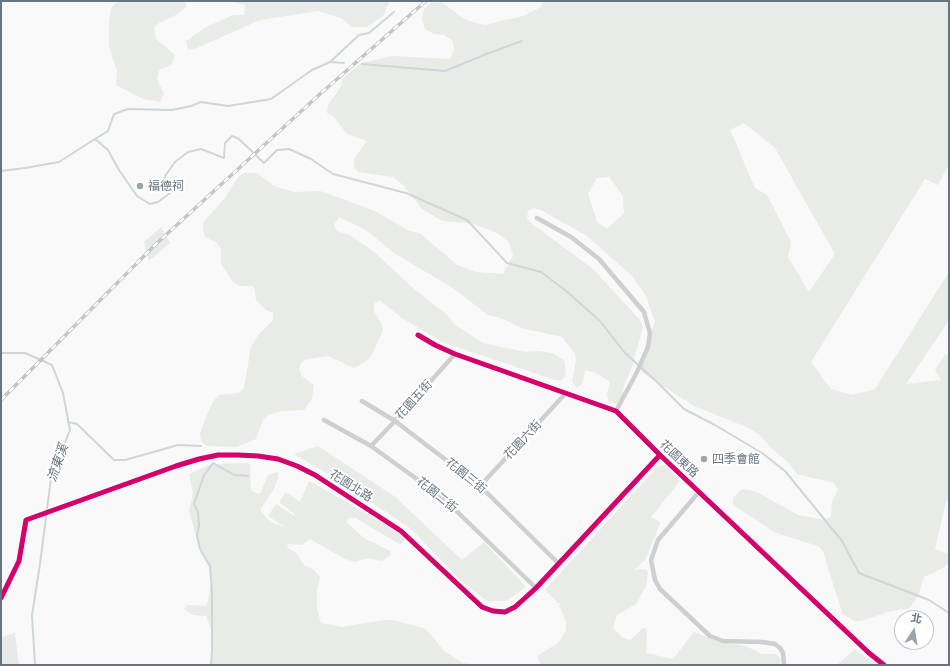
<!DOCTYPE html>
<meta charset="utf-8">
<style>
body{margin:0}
#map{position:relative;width:950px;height:666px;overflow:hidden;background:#f9f9f9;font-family:Raleway,"Noto Sans TC",sans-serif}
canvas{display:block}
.frame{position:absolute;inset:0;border:2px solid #657683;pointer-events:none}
.north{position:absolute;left:894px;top:610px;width:40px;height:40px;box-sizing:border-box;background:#fff;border:1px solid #c1c8cd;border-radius:50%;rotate:12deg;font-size:11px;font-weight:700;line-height:16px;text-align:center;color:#657683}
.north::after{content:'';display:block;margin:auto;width:14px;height:18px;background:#99a4ac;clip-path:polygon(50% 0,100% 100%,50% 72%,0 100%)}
</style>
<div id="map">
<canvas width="950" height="666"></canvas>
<div class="frame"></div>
<div class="north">北</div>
</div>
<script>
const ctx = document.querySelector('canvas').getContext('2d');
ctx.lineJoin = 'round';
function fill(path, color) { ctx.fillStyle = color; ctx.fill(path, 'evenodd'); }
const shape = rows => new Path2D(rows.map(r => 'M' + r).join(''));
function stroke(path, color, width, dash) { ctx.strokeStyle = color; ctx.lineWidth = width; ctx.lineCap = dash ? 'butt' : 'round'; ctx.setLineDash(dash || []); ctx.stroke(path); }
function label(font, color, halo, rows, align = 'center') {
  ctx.font = font + ' Raleway,"Noto Sans TC",sans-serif'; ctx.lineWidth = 4; ctx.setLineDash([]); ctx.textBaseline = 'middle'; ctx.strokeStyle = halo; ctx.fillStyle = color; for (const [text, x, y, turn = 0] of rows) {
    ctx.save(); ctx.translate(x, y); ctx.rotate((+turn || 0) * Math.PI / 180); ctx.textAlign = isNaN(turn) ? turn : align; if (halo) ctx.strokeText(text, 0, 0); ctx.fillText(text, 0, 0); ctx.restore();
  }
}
fill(shape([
 [161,227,170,243,149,261,144,242],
 [15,633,19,665,1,665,1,637]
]), '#e8e9e9');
fill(shape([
 [118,1,186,1,186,7,178,14,159,23,154,28,156,39,175,55,172,65,159,70,157,80,164,93,160,102,143,99,116,85,117,71,109,46,109,22,111,8],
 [230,1,390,1,383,16,367,27,352,27,341,18,318,11,260,20,197,48,188,50,186,41,206,27,234,15,244,15,245,5],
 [543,1,949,1,949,164,938,185,925,179,811,362,831,389,852,395,875,389,949,272,949,320,906,384,941,380,935,370,945,355,949,354,949,500,946,501,935,549,949,554,949,562,943,568,924,577,918,596,910,608,888,612,861,621,854,621,842,613,823,551,818,546,776,533,733,505,733,498,742,489,755,491,798,515,825,520,831,516,832,501,838,489,834,483,797,474,788,462,771,448,761,436,749,428,694,406,644,374,639,369,640,362,655,321,645,294,631,275,587,236,541,210,534,208,528,211,527,218,531,223,593,269,640,320,643,327,632,367,624,385,622,398,617,404,609,402,607,395,610,382,598,374,585,370,583,383,577,388,572,382,576,361,575,354,562,337,521,328,501,318,488,315,453,288,394,253,366,230,339,217,334,225,337,231,350,235,373,251,414,289,446,314,454,324,483,343,525,352,539,351,552,353,564,360,566,374,562,380,555,380,442,342,402,318,379,300,374,304,374,311,382,324,383,331,371,356,366,361,354,368,328,356,306,359,301,363,299,369,302,376,314,385,312,399,304,410,281,411,268,415,263,420,256,439,236,447,207,446,201,441,200,433,205,419,214,400,219,395,239,393,244,388,251,347,258,335,273,320,273,313,266,310,256,300,254,286,240,286,233,282,221,264,221,249,217,243,205,237,203,229,203,223,227,195,238,177,244,173,257,173,274,186,294,192,320,191,373,210,408,230,421,234,457,265,476,272,503,274,513,255,509,242,497,233,470,223,442,221,422,209,404,186,393,177,358,172,354,166,354,159,367,141,347,134,334,117,327,113,328,105,340,88,343,78,361,63,392,56,450,59,454,50,453,41,444,35,434,34,425,29,422,19,424,9,431,3,441,2,466,20,485,25,523,16,541,7],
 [744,123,775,148,835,254,809,292,788,257,791,242,767,195,755,188,730,130],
 [609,177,623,196,624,213,607,229,597,222,588,194,597,178],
 [318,446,394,496,462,560,484,542,526,587,506,601,487,601,459,579,410,528,340,481,294,454],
 [248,463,250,465,251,489,253,492,260,494,268,475,278,472,278,478,273,491,261,508,261,511,270,522,285,527,268,516,276,504,294,516,295,514,279,502,286,492,300,502,309,481,398,531,405,539,401,545,354,517,347,519,346,522,364,538,390,551,391,555,382,561,368,558,355,562,345,559,310,539,302,545,288,544,287,547,296,553,304,565,313,569,320,577,317,590,317,609,321,623,342,627,384,620,394,620,426,629,444,651,463,663,476,665,209,665,211,662,213,652,211,629,206,616,193,615,184,609,188,605,207,606,211,583,210,569,200,551,189,511,193,494,189,474,212,464],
 [665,465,680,481,651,517,660,522,658,529,645,560,633,571,640,569,647,570,648,573,646,586,636,604,617,615,613,628,623,638,630,640,643,628,647,629,646,653,673,659,694,632,717,641,746,646,762,654,776,654,781,659,780,665,541,665,537,656,558,643,566,631,566,621,559,606,560,603,558,603,545,590,657,467],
 [855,649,877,665,837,665]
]), '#e8ebe6');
stroke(shape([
 [330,62,359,35,369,33,394,12],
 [362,64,445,71,489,53,522,41],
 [95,139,108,131,114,114,128,109,172,110,191,106,201,102,228,106,271,99,312,70,330,62,344,63],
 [1,171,25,168,59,162,95,139,108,150,119,170,137,196,150,204,158,202,170,193,165,176,175,162,188,152,201,149,224,158,225,143,232,136,239,139,264,163,277,150,289,149,311,159,333,174,406,193,467,220,507,263,541,272,565,290,600,321,625,353,655,380,684,409,715,425,762,453,785,471,842,541,859,573,929,600,949,613],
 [1,353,25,353,52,365,63,393,70,430,51,478,40,564,32,615,35,665],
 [68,422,77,424,114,460,125,460,178,445,201,446],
 [211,665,212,650,212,592,210,566,200,549,197,536,199,525,198,512,194,504,204,475,213,463,234,475,248,476]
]), '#ced6d9', 2);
stroke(shape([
 [537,218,571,237,599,259,644,312,650,333,648,347,637,372,616,411],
 [418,335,435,345,455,354,616,411,660,455,869,653,884,665],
 [362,401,395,421,480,486,559,564],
 [324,420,371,446,443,498,536,588],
 [371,446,395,421,455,354],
 [480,486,566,393],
 [699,492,658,540,651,560,655,580,660,589,710,636,723,641,762,642,775,644,780,648,783,653,784,665],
 [1,598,19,561,26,520,176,466,199,459,218,455,238,455,258,456,278,459,297,466,315,475,401,531,482,607,493,611,505,612,515,607,536,588,660,455]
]), '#cecfd0', 4.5);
const rail = shape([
 [1,400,156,244,320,94,426,1]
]);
stroke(rail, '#c3c5c6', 3.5);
stroke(rail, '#fff', 2, [6]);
stroke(shape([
 [418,335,435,345,455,354,616,411,660,455,869,653,884,665],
 [1,598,19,561,26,520,176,466,199,459,218,455,238,455,258,456,278,459,297,466,315,475,401,531,482,607,493,611,505,612,515,607,536,588,660,455]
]), '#d6006c', 5);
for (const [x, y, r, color] of [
 [140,186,4,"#99a4ac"],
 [704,459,4,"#99a4ac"]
]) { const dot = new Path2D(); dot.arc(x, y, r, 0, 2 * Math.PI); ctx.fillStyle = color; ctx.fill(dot); stroke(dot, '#fff', 1.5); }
label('12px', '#657683', '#fff', [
 ["福德祠",148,186],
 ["四季會館",712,459]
], 'left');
label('12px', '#657683', '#fff', [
 ["花園五街",414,400,-48],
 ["花園六街",523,440,-47],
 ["花園東路",679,459,43],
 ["花園三街",466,476,39],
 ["花園北路",351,486,32],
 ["花園二街",437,495,39]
]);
label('italic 13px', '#60757c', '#fff', [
 ["流東溪",58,463,-71]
]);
</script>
